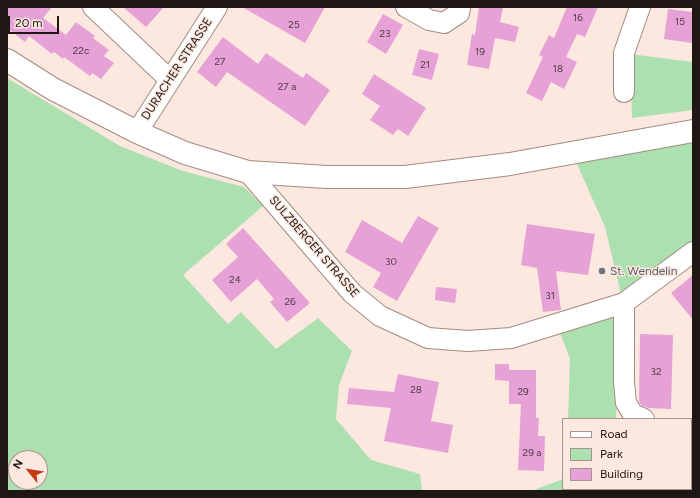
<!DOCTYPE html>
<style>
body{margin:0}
#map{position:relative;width:700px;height:498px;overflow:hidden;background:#fce8df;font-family:Figtree,sans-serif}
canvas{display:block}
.frame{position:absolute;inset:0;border:8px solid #1f1713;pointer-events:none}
.legend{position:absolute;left:562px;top:418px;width:130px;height:72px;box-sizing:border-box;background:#fce8df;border:1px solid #a4948d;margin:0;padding:5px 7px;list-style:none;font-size:12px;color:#1f1713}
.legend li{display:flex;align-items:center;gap:8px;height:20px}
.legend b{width:20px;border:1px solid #a4948d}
.north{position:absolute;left:8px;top:450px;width:40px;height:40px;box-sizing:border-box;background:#fce8df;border:1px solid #a4948d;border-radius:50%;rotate:300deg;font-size:11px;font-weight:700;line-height:16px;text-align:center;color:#1f1713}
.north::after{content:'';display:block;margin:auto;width:14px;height:18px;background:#c43b18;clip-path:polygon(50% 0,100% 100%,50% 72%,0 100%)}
.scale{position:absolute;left:8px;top:16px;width:51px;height:18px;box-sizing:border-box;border:2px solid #1f1713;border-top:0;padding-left:5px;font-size:12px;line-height:14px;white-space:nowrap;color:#1f1713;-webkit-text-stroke:3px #fce8df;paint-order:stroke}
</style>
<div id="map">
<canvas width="700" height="498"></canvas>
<div class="frame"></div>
<ul class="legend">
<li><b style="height:5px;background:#fff"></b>Road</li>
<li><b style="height:11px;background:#ade0b0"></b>Park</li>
<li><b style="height:11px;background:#e6a2d6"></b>Building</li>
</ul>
<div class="north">N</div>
<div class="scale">20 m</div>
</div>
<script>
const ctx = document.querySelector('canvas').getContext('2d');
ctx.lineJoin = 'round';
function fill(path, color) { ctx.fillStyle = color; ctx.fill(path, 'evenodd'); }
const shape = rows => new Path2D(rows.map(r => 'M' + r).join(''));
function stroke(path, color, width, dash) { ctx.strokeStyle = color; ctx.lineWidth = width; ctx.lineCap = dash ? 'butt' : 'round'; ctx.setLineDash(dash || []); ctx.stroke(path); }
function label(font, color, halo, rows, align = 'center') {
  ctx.font = font + ' Figtree,sans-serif'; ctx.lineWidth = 3; ctx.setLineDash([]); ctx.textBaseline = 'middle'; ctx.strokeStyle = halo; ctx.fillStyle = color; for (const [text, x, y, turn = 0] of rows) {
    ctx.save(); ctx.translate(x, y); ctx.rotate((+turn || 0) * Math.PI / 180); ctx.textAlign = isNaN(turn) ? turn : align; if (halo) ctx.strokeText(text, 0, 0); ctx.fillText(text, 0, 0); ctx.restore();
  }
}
fill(shape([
 [630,54,693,62,693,110,632,118],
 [7,78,120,146,183,171,244,187,263,206,183,275,228,324,241,312,276,349,318,318,352,351,339,385,336,419,371,460,420,474,422,491,7,491],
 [16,458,40,458,40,482,16,482],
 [693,142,693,248,622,299,605,227,576,162],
 [618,311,616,419,568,419,570,359,558,328],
 [563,479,563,489,605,489,605,491,531,491]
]), '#ade0b0');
fill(shape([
 [7,7,52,7,43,18,66,35,76,22,95,36,93,38,109,50,104,56,114,63,101,79,92,73,90,76,64,57,63,59,54,52,52,54,29,36,25,42,7,28],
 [123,7,164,7,146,27],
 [242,7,325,7,305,43],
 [479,7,503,7,500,22,519,27,515,42,495,38,489,69,467,65,472,34,475,35],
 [567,7,598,7,585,37,577,34,566,57,577,62,564,89,551,82,542,101,526,93,543,57,539,55,549,35,554,38],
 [668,9,693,12,692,43,664,39],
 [383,14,403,25,386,54,367,42],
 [223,37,258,64,266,53,303,78,306,73,330,90,305,126,227,72,216,87,197,72],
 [419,49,439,54,432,80,412,75],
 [374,74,426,108,408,136,398,129,393,135,370,120,380,106,362,94],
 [418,216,439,228,397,301,373,287,381,273,345,252,362,220,402,243],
 [527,224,595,234,588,275,556,271,561,310,543,312,537,268,521,265],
 [243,228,310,303,287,322,270,302,274,299,257,279,231,302,212,280,238,257,226,244],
 [693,275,693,320,671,293],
 [436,287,457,289,455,303,435,300],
 [640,334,673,335,671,409,648,408,641,405,639,401],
 [495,364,509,364,509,370,536,370,536,418,539,418,538,436,545,436,544,471,518,470,521,404,509,404,509,381,495,380],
 [398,374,439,382,431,421,453,425,448,453,384,441,391,408,347,404,349,388,394,392]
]), '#e6a2d6');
const street = shape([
 [93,7,170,80],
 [406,7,429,20,444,23,459,13,460,7],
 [624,92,624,53,640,7],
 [137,132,217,7],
 [248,172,352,293,380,316,428,338,468,341,511,338,624,303,693,252],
 [624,303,624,382,626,403,633,414,644,419],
 [691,465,693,473]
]);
const secondary = shape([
 [7,60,53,89,137,132,185,153,248,172,327,177,405,177,510,164,693,131]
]);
stroke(street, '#a28c81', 22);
stroke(secondary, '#a28c81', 24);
stroke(street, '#fff', 20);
stroke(secondary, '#fff', 22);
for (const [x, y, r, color] of [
 [602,271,4,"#6b7280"]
]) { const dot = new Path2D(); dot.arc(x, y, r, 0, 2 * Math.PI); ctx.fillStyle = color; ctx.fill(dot); stroke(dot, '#fce8df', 1.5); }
label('10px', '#513a44', null, [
 ["16",578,18],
 ["15",680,22],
 ["25",294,25],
 ["23",385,34],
 ["22c",81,51],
 ["19",480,52],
 ["27",220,62],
 ["21",425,65],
 ["18",558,69],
 ["27 a",287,87],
 ["30",391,262],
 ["24",235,280],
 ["31",550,296],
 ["26",290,302],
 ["32",656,372],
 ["28",416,390],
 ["29",523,392],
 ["29 a",532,453]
]);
label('12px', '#1f1713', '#fce8df', [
 ["DURACHER STRASSE",177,69,-57],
 ["SULZBERGER STRASSE",314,247,49]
]);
label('12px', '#5b616d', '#fce8df', [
 ["St. Wendelin",610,271]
], 'left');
</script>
